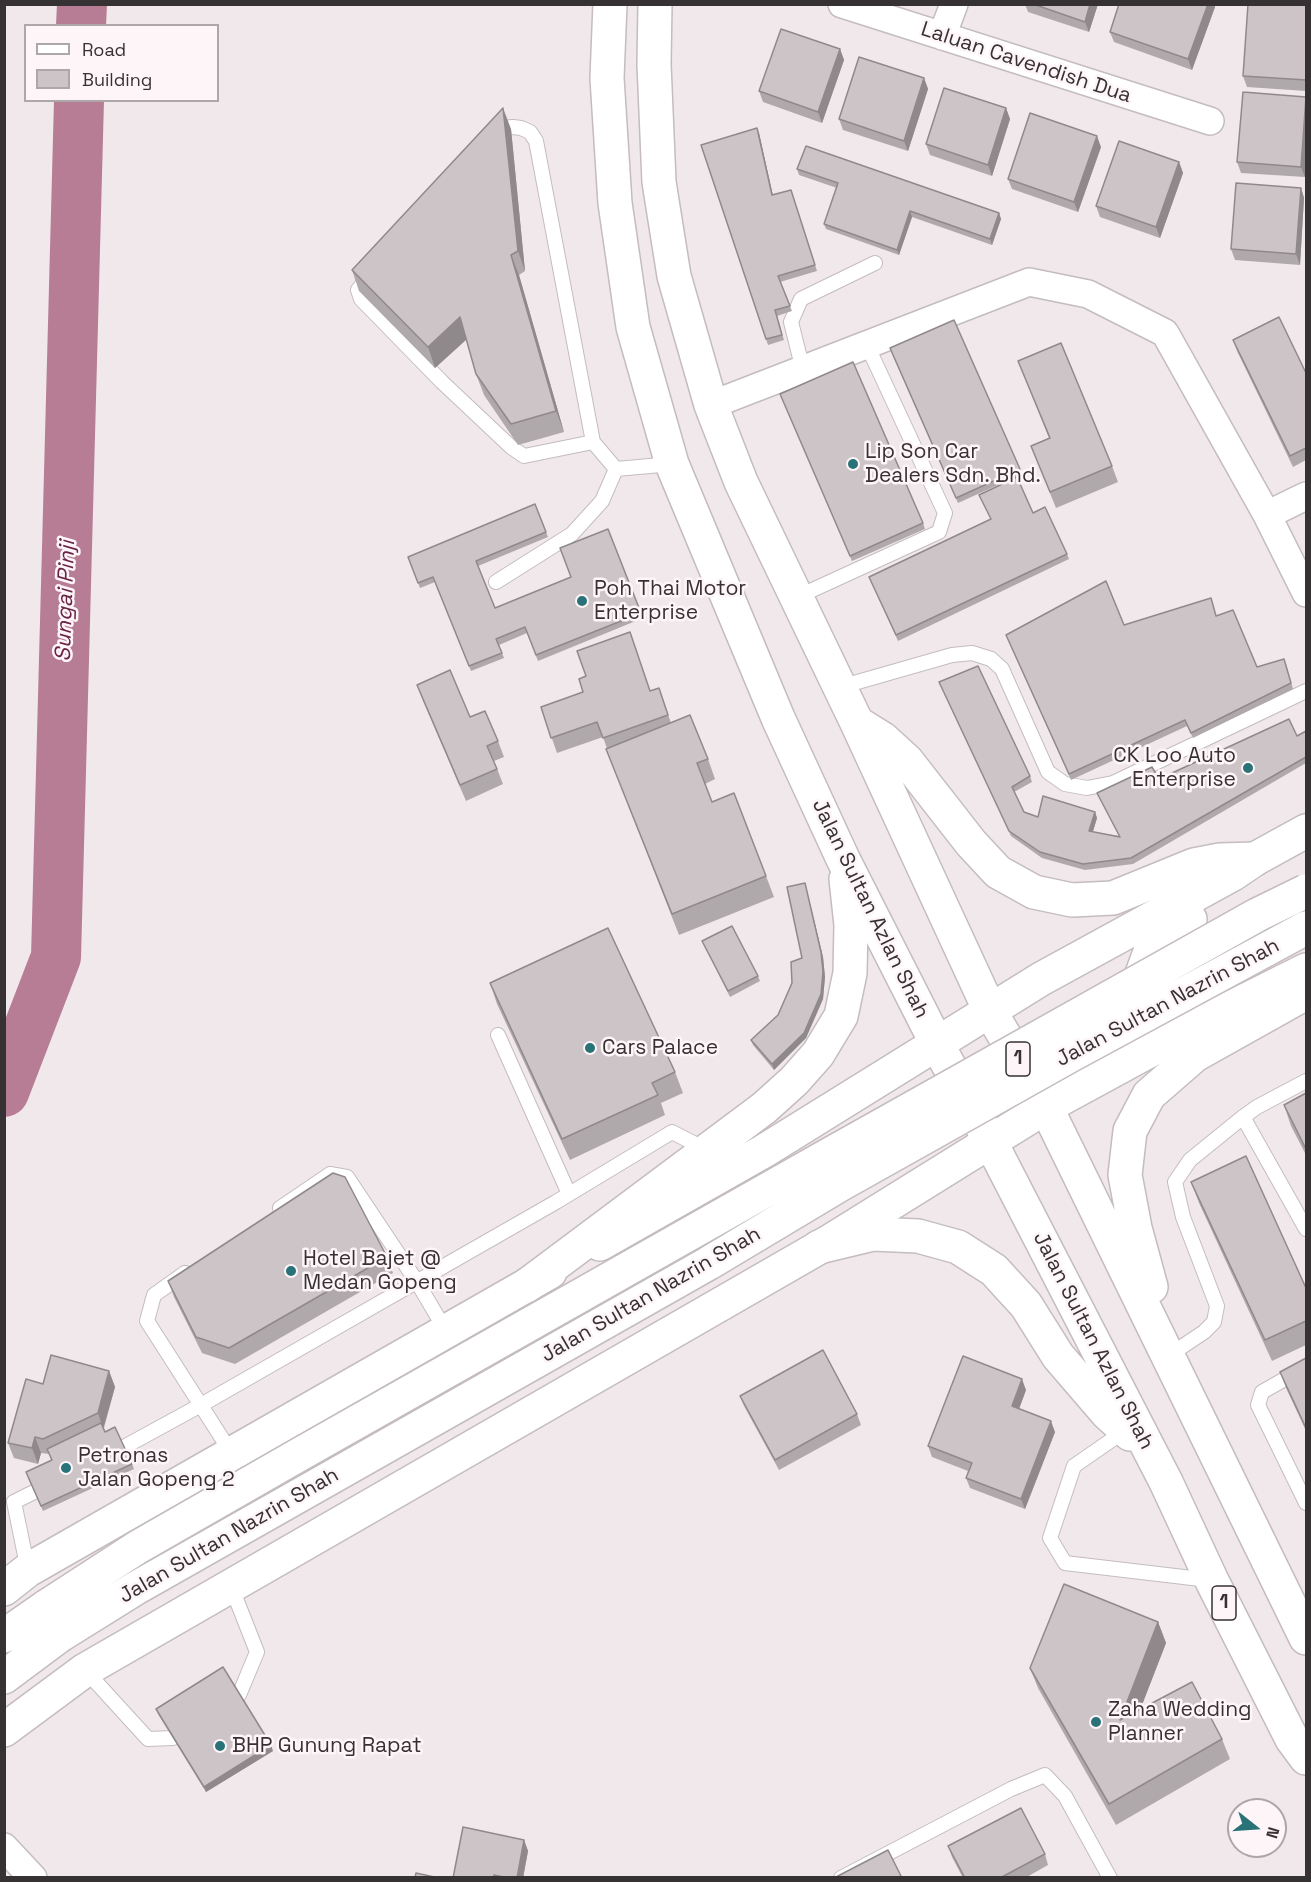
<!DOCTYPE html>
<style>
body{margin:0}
#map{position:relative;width:1311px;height:1882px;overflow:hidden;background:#f1e8eb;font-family:"Space Grotesk",sans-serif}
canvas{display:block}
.frame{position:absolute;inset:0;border:6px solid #363233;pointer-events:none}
.legend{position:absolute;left:24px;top:24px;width:195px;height:78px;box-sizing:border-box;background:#fef5f8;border:2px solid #aea7a9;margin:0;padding:8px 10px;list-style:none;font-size:18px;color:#363233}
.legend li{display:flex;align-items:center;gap:12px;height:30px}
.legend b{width:30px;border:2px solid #aea7a9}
.north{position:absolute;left:1227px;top:1798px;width:60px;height:60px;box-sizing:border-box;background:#fef5f8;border:2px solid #aea7a9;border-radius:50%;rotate:107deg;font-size:16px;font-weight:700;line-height:24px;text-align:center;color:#363233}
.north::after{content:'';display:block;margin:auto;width:21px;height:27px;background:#287278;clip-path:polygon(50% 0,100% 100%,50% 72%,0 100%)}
</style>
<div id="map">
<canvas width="1311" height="1882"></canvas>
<div class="frame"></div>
<ul class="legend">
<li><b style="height:8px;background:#fff"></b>Road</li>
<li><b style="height:16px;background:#cdc4c7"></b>Building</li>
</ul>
<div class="north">N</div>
</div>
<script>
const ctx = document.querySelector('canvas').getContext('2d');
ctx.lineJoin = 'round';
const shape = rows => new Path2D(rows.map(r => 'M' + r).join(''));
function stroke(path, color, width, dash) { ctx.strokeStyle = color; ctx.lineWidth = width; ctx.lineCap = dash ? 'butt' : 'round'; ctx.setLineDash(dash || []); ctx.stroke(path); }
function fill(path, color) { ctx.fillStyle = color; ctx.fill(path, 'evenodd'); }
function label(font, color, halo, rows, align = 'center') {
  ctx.font = font + ' "Space Grotesk",sans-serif'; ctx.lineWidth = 5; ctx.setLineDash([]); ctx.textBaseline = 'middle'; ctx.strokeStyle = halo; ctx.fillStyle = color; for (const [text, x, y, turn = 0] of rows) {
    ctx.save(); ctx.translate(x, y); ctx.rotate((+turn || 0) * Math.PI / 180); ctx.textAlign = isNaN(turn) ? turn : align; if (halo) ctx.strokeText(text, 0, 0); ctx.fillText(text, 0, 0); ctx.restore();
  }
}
stroke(shape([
 [81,26,82,4],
 [4,1092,56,957,79,100]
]), '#b77d95', 50);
const service = shape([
 [496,137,504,128,513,127,521,128,530,132,536,141,593,442,616,469,672,464],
 [369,275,358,290,361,299,442,382,511,447,524,456,593,442],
 [803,370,791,322,801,299,875,263],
 [496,582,572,534,602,501,616,469],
 [797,597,939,532,945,513,867,345],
 [840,687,952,655,972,653,991,659,1002,669,1048,772,1065,784,1087,788,1113,783,1306,691],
 [498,1035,569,1194],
 [1243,1117,1306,1229],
 [280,1208,330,1174,347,1177,417,1282,446,1331],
 [185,1273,154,1295,147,1321,232,1454],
 [1174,1352,1204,1332,1214,1322,1217,1306,1183,1217,1175,1182,1190,1160,1243,1117,1257,1107,1306,1081],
 [1306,1367,1262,1392,1258,1405,1306,1503],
 [1126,1430,1074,1466,1050,1538,1065,1563,1209,1580],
 [124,1447,201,1405,556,1202,672,1132,707,1150],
 [28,1570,14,1502,34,1492],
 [231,1586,257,1652,239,1695],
 [85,1670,148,1739,173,1738],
 [841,1878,1011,1789,1045,1775,1065,1796,1110,1878]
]);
const minor = shape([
 [842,4,1210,121],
 [942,36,954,4],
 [711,405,1029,282,1088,294,1165,333,1267,515,1306,593],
 [1267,515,1306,496],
 [4,1847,33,1878]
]);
const tertiary = shape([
 [1153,999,1142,974,1154,941,1190,919],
 [600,1244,764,1151,1041,979,1233,874,1255,859,1306,831],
 [4,1589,28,1570,550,1272],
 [4,1730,85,1670,832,1240,1046,1107,1206,1020,1306,970]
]);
const primary = shape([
 [610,4,607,78,615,203,633,327,672,464,778,718,843,859,937,1044,990,1141,1166,1482,1212,1581,1292,1739,1306,1758],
 [655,4,654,64,659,182,674,276,711,405,741,482,857,723,990,1011,1046,1107,1306,1638],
 [859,724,883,739,907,761,971,843,998,872,1034,892,1072,900,1113,898,1194,865,1220,860,1255,859],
 [819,1247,873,1234,918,1236,958,1247,994,1270,1026,1305,1058,1356,1107,1413,1130,1434],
 [526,1286,764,1108,794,1081,818,1054,841,1016,850,973,851,925,846,879],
 [1151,1287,1135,1228,1125,1175,1130,1131,1149,1095,1195,1055,1306,993]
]);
const trunk = shape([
 [4,1636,47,1606],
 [4,1677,59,1636]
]);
stroke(service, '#c4bcbf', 16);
stroke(minor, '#c4bcbf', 30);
stroke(tertiary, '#c4bcbf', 36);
stroke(primary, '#c4bcbf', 36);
stroke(trunk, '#c4bcbf', 36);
stroke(service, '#fff', 14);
stroke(minor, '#fff', 27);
stroke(tertiary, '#fff', 33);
stroke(primary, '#fff', 33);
stroke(trunk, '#fff', 33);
const trunkBridge = shape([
 [47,1606,138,1547,302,1453,825,1157,1257,915,1306,891],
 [59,1636,136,1588,709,1263,841,1184,1071,1055,1306,928]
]);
stroke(trunkBridge, '#c4bcbf', 36, []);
stroke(trunkBridge, '#fff', 33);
fill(shape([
 [1025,4,1098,4,1089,32,1028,12],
 [1119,4,1214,4,1215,7,1192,70,1114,42,1110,32],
 [1306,5,1306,91,1247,87,1243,76],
 [840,49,844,60,822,123,763,102,759,91],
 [924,78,928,89,908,151,843,130,839,119],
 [1306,97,1305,177,1241,173,1237,162],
 [1006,108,1010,119,992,176,930,155,926,144],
 [511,129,525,271,519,275,564,432,518,445,484,395,476,374,467,339,435,368,359,291,352,270],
 [759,133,772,195,791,190,817,271,780,282,792,311,777,316,784,340,768,345,701,145],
 [1101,147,1078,212,1012,189,1008,179],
 [1179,162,1183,173,1160,238,1100,217,1096,206],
 [797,169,999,213,1001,219,992,245,912,217,899,255,826,229,824,224,837,188,799,175],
 [1301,188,1304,198,1300,265,1235,260,1231,249],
 [1233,340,1306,373,1306,460,1293,467,1237,351],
 [892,354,1020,469,1022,474,958,503],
 [1018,361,1112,466,1118,482,1056,508,1031,446,1049,438],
 [782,399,923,523,925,529,852,561],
 [979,495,1033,513,1067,554,1069,559,898,641,869,577,991,519],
 [535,504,548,537,478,566,495,608,571,577,608,529,643,618,538,661,527,633,499,645,504,658,471,671,435,582,420,588,408,557],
 [1216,615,1257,667,1286,664,1293,689,1193,738,1187,726,1071,780,1008,640,1124,625],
 [939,682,1030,776,1032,782,1014,792,1024,812,1038,817,1095,812,1097,818,1093,832,1119,836,1097,793,1159,779,1297,736,1306,731,1306,763,1133,864,1085,870,1042,858,1011,836],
 [417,685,470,717,498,741,504,757,494,761,503,784,466,801,423,701],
 [659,688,671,723,708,759,715,779,705,784,712,802,766,876,774,897,679,935,614,769,603,737,557,753,541,707,651,691],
 [805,883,823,957,825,977,823,999,806,1038,774,1070,753,1045,751,1040,778,1015,802,958],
 [702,941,758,976,760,981,730,997],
 [490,983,675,1072,683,1093,661,1103,665,1115,570,1160,497,1004],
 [1306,1093,1306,1155,1291,1126,1284,1105],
 [1191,1182,1306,1288,1306,1345,1272,1361,1199,1203],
 [387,1257,393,1273,235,1364,202,1353,174,1297,168,1281],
 [1306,1358,1306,1431,1286,1388,1280,1372],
 [109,1371,115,1387,104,1428,105,1432,132,1464,134,1469,43,1511,28,1478,51,1460,49,1454,41,1453,38,1464,14,1458,8,1443,43,1384],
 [1026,1390,1019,1409,1055,1432,1025,1509,970,1488,966,1478,968,1471,932,1457,928,1446],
 [740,1396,857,1414,861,1425,779,1470,744,1406],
 [1158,1622,1166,1643,1140,1710,1222,1739,1230,1759,1116,1825,1038,1688,1030,1668],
 [156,1709,273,1751,206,1792,158,1714],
 [524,1840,528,1851,523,1878,453,1878],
 [948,1846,1045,1854,1048,1865,1025,1878,963,1878,952,1857]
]), '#b0a9ab');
fill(shape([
 [1090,4,1098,4,1089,32,1085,22],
 [1208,4,1214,4,1215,7,1192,70,1188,59],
 [840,49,844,60,822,123,818,112],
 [924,78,928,89,908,151,904,141],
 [1306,97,1306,154,1305,177,1301,167],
 [503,108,511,129,525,271,518,251],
 [1006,108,1010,119,992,176,988,165],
 [757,128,759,133,774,200,772,195],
 [1097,136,1101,147,1078,212,1074,202],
 [1179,162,1183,173,1160,238,1156,227],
 [1301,188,1304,198,1300,265,1296,254],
 [910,211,912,217,899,255,897,250],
 [999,213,1001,219,992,245,990,239],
 [511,255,519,275,564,432,556,411],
 [460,317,468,338,435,368,428,347],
 [1095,812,1097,818,1091,837,1089,831],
 [805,883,823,957,825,977,823,999,806,1038,774,1070,772,1064,821,994],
 [109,1371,115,1387,103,1429,98,1413],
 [1022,1379,1026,1390,1016,1417,1012,1406],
 [1051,1421,1055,1432,1025,1509,1021,1499],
 [35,1437,41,1453,38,1464,32,1448],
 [1158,1622,1166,1643,1128,1741,1120,1720],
 [271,1745,273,1751,206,1792,204,1787],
 [524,1840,528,1851,523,1878,517,1878]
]), '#90898b');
const building = shape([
 [1033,4,1090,4,1085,22,1033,4],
 [1119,4,1208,4,1188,59,1110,32,1119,4],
 [1248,4,1306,5,1306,80,1243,76,1248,4],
 [781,29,840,49,818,112,759,91,781,29],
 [859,57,924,78,904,141,839,119,859,57],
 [944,88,1006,108,988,165,926,144,944,88],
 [1243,92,1306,97,1301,167,1237,162,1243,92],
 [503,108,518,251,511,255,556,411,511,424,476,374,460,317,428,347,352,270,503,108],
 [1030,113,1097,136,1074,202,1008,179,1030,113],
 [757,128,772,195,791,190,815,265,778,276,790,306,775,310,782,335,766,339,701,145,757,128],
 [1119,141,1179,162,1156,227,1096,206,1119,141],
 [806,146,999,213,990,239,910,211,897,250,824,224,838,183,797,169,806,146],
 [1236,183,1301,188,1296,254,1231,249,1236,183],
 [1279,317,1306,373,1306,448,1290,456,1233,340,1279,317],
 [954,320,1020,469,956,498,890,348,954,320],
 [1061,343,1112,466,1050,492,1031,446,1050,438,1018,361,1061,343],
 [853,362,923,523,850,556,780,394,853,362],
 [1017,477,1033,513,1045,507,1067,554,896,635,869,577,991,519,979,495,1017,477],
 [535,504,546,532,476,561,495,608,571,577,560,548,608,529,641,613,536,655,525,627,496,639,502,653,469,666,433,577,418,583,408,557,535,504],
 [1106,581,1124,625,1211,598,1216,616,1233,610,1257,667,1284,659,1291,683,1191,733,1185,720,1069,774,1006,635,1106,581],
 [630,632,650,691,659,688,668,715,603,738,597,722,551,738,541,707,583,692,579,679,586,676,577,651,630,632],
 [978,666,1030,776,1012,787,1024,812,1038,817,1043,796,1095,812,1089,831,1120,837,1097,793,1152,767,1159,779,1289,719,1297,736,1306,731,1306,757,1131,858,1083,864,1040,852,1009,831,939,682,978,666],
 [450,670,470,717,485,711,498,741,487,746,497,769,460,785,417,685,450,670],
 [690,715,708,759,697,763,712,802,734,793,766,876,672,914,606,749,690,715],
 [805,883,821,952,823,972,821,994,804,1033,772,1064,751,1040,778,1015,792,983,791,962,802,958,787,887,805,883],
 [732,926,758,976,728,991,702,941,732,926],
 [608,928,675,1072,652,1083,658,1095,562,1139,490,983,608,928],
 [1306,1093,1306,1149,1284,1105,1306,1093],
 [1246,1156,1306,1288,1306,1321,1265,1340,1191,1182,1246,1156],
 [333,1173,345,1177,387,1257,229,1348,196,1337,168,1281,333,1173],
 [823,1350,857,1414,775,1460,740,1396,823,1350],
 [51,1355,109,1371,98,1413,43,1439,35,1437,32,1448,8,1443,26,1379,43,1384,51,1355],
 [963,1356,1022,1379,1012,1406,1051,1421,1021,1499,966,1478,972,1463,928,1446,963,1356],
 [1306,1358,1306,1428,1280,1372,1306,1358],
 [101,1423,105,1432,115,1427,132,1464,41,1506,26,1472,52,1460,47,1449,101,1423],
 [1064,1584,1158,1622,1120,1720,1192,1682,1222,1739,1109,1804,1030,1668,1064,1584],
 [223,1667,271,1745,204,1787,156,1709,223,1667],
 [1021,1808,1045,1854,1000,1878,965,1878,948,1846,1021,1808],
 [463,1827,524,1840,517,1878,508,1878,494,1875,493,1878,453,1878,463,1827],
 [888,1850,902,1878,834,1878,888,1850],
 [416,1873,439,1878,415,1878,416,1873]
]);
fill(building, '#cdc4c7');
stroke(building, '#90898b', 1.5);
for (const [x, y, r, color] of [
 [853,464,6,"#287278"],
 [582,601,6,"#287278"],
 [1248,768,6,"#287278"],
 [590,1048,6,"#287278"],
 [291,1271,6,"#287278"],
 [66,1468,6,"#287278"],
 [1096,1722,6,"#287278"],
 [220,1746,6,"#287278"]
]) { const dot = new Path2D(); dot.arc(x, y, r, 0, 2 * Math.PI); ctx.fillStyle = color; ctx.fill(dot); stroke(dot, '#fef5f8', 2); }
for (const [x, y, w] of [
 [1018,1059,24],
 [1224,1603,24]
]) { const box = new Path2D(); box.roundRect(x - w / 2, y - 17, w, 34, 4.5); ctx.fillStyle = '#fef5f8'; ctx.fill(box); stroke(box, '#363233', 1.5); }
label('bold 20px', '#363233', null, [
 ["1",1018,1059],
 ["1",1224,1603]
]);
label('21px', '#363233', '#fef5f8', [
 ["Laluan Cavendish Dua",1026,63,18],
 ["Jalan Sultan Azlan Shah",870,909,64],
 ["Jalan Sultan Nazrin Shah",1168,1003,-28],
 ["Jalan Sultan Nazrin Shah",651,1295,-30],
 ["Jalan Sultan Azlan Shah",1093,1341,63],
 ["Jalan Sultan Nazrin Shah",229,1536,-30]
]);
label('21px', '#363233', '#fef5f8', [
 ["Lip Son Car",865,452],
 ["Dealers Sdn. Bhd.",865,476],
 ["Poh Thai Motor",594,589],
 ["Enterprise",594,613],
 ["CK Loo Auto",1236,756,"right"],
 ["Enterprise",1236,780,"right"],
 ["Cars Palace",602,1048],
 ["Hotel Bajet @",303,1259],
 ["Medan Gopeng",303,1283],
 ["Petronas",78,1456],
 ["Jalan Gopeng 2",78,1480],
 ["Zaha Wedding",1108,1710],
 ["Planner",1108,1734],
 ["BHP Gunung Rapat",232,1746]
], 'left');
label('italic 22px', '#692346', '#fef5f8', [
 ["Sungai Pinji",66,601,-88]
]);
</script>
